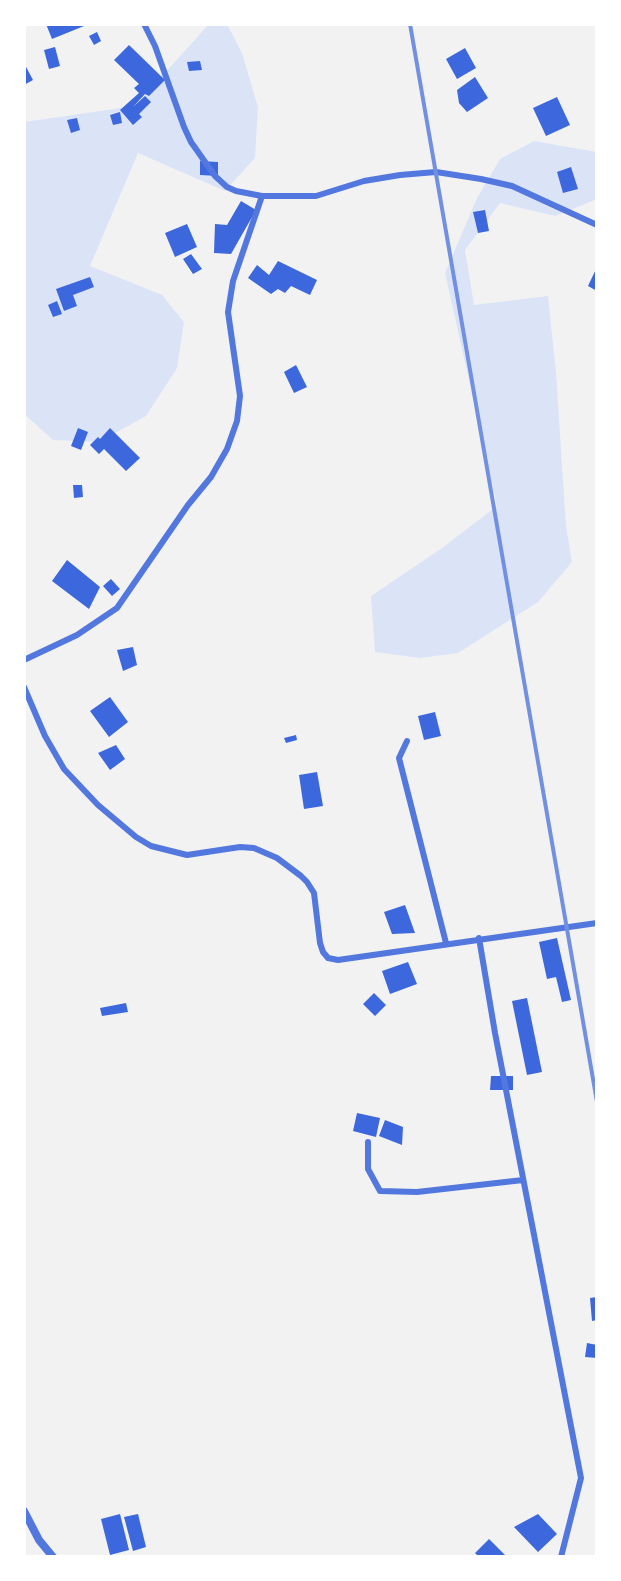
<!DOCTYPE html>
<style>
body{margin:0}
#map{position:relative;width:621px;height:1581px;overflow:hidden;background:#f2f2f2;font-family:Inter,sans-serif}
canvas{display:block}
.frame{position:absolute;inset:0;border:26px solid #fff;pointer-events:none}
</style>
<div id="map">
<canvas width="621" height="1581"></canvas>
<div class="frame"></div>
</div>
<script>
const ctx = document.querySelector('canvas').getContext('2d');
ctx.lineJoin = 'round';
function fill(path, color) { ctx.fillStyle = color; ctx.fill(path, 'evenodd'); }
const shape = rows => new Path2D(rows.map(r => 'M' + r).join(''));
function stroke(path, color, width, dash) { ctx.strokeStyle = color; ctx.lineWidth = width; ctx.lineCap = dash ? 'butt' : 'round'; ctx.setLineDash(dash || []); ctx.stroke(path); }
fill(shape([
 [209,24,227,24,242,53,258,107,255,158,225,191,138,153,90,266,162,295,184,322,177,368,146,416,99,442,53,440,24,414,24,122,135,106],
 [534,141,597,152,597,199,555,216,500,203,465,250,474,305,548,296,556,373,566,526,572,562,538,602,458,653,420,658,375,652,371,596,442,548,497,506,445,273,477,198,500,159]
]), '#dbe4f7');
fill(shape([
 [46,24,89,24,52,39],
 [97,32,101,41,94,45,89,36],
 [129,45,165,80,149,96,145,94,133,107,145,96,151,102,139,114,142,117,133,125,120,110,139,93,134,88,139,84,114,60],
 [55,47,60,66,49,69,44,50],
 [465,48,476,68,457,79,446,59],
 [200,61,202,70,189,71,187,62],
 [24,63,33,80,24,85],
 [475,77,488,98,467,112,459,103,457,90],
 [557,97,570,125,546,136,533,108],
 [120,112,122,123,113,125,110,115],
 [77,118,80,130,71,133,67,120],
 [200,161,218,162,218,176,200,175],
 [571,167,578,189,563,193,557,172],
 [241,201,256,210,231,254,214,253,215,224,227,225],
 [485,210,489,231,478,233,473,212],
 [187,224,197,247,175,257,165,233],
 [191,254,202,269,193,274,183,259],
 [278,261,317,280,310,295,291,286,285,293,278,289,271,294,248,278,257,265,269,275],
 [597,267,597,291,588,286],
 [90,277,94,287,73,295,77,306,64,311,56,289],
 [57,301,62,314,53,317,48,305],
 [296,365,307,387,294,393,284,372],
 [78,428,88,432,81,450,71,446],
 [110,428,140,458,126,471,104,449,99,454,90,445,98,437,100,439],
 [73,485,82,485,83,497,74,498],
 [67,560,100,587,89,609,52,581],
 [111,579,120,589,112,596,103,586],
 [133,647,137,665,123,671,117,650],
 [110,697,128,722,109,737,90,711],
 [435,712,441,736,424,740,418,716],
 [296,735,297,740,286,743,284,738],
 [116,745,125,759,110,770,98,753],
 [317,772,323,806,304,809,299,775],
 [405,905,415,933,392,934,384,912],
 [557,938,571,1000,562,1002,556,977,547,979,539,942],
 [408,962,417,984,390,994,382,971],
 [374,993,386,1005,375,1016,363,1004],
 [527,998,542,1072,527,1075,512,1001],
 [126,1003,128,1012,102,1016,100,1008],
 [491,1076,513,1076,513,1090,490,1090],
 [357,1113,380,1118,376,1137,353,1131],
 [385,1120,403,1127,402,1145,379,1136],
 [597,1297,597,1320,592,1321,590,1298],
 [587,1343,597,1345,597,1358,585,1357],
 [120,1514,129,1550,110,1555,101,1519],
 [138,1514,146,1547,133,1551,124,1517],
 [538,1514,557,1534,538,1552,514,1527],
 [489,1539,506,1556,505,1557,479,1557,475,1553]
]), '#3d67dc');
stroke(shape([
 [144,24,155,46,184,127,191,142,215,176,227,187,236,191,262,196,316,196,364,181,400,175,436,172,481,179,512,186,597,225],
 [24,660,77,635,117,608,188,505,211,477,227,449,237,421,240,396,228,312,233,281,262,196],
 [24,687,45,736,64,769,98,805,136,837,151,846,187,855,240,847,254,848,277,858,301,876,307,882,314,893,320,943,323,952,328,958,338,960,597,923],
 [407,741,399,758,446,943],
 [479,938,495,1033,581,1478,561,1557],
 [368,1142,368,1169,380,1191,417,1192,523,1180]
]), '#5277de', 6);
stroke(shape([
 [24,1511,39,1540,53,1557]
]), '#5277de', 8);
stroke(shape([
 [410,24,597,1102]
]), '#7290e2', 4);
</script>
